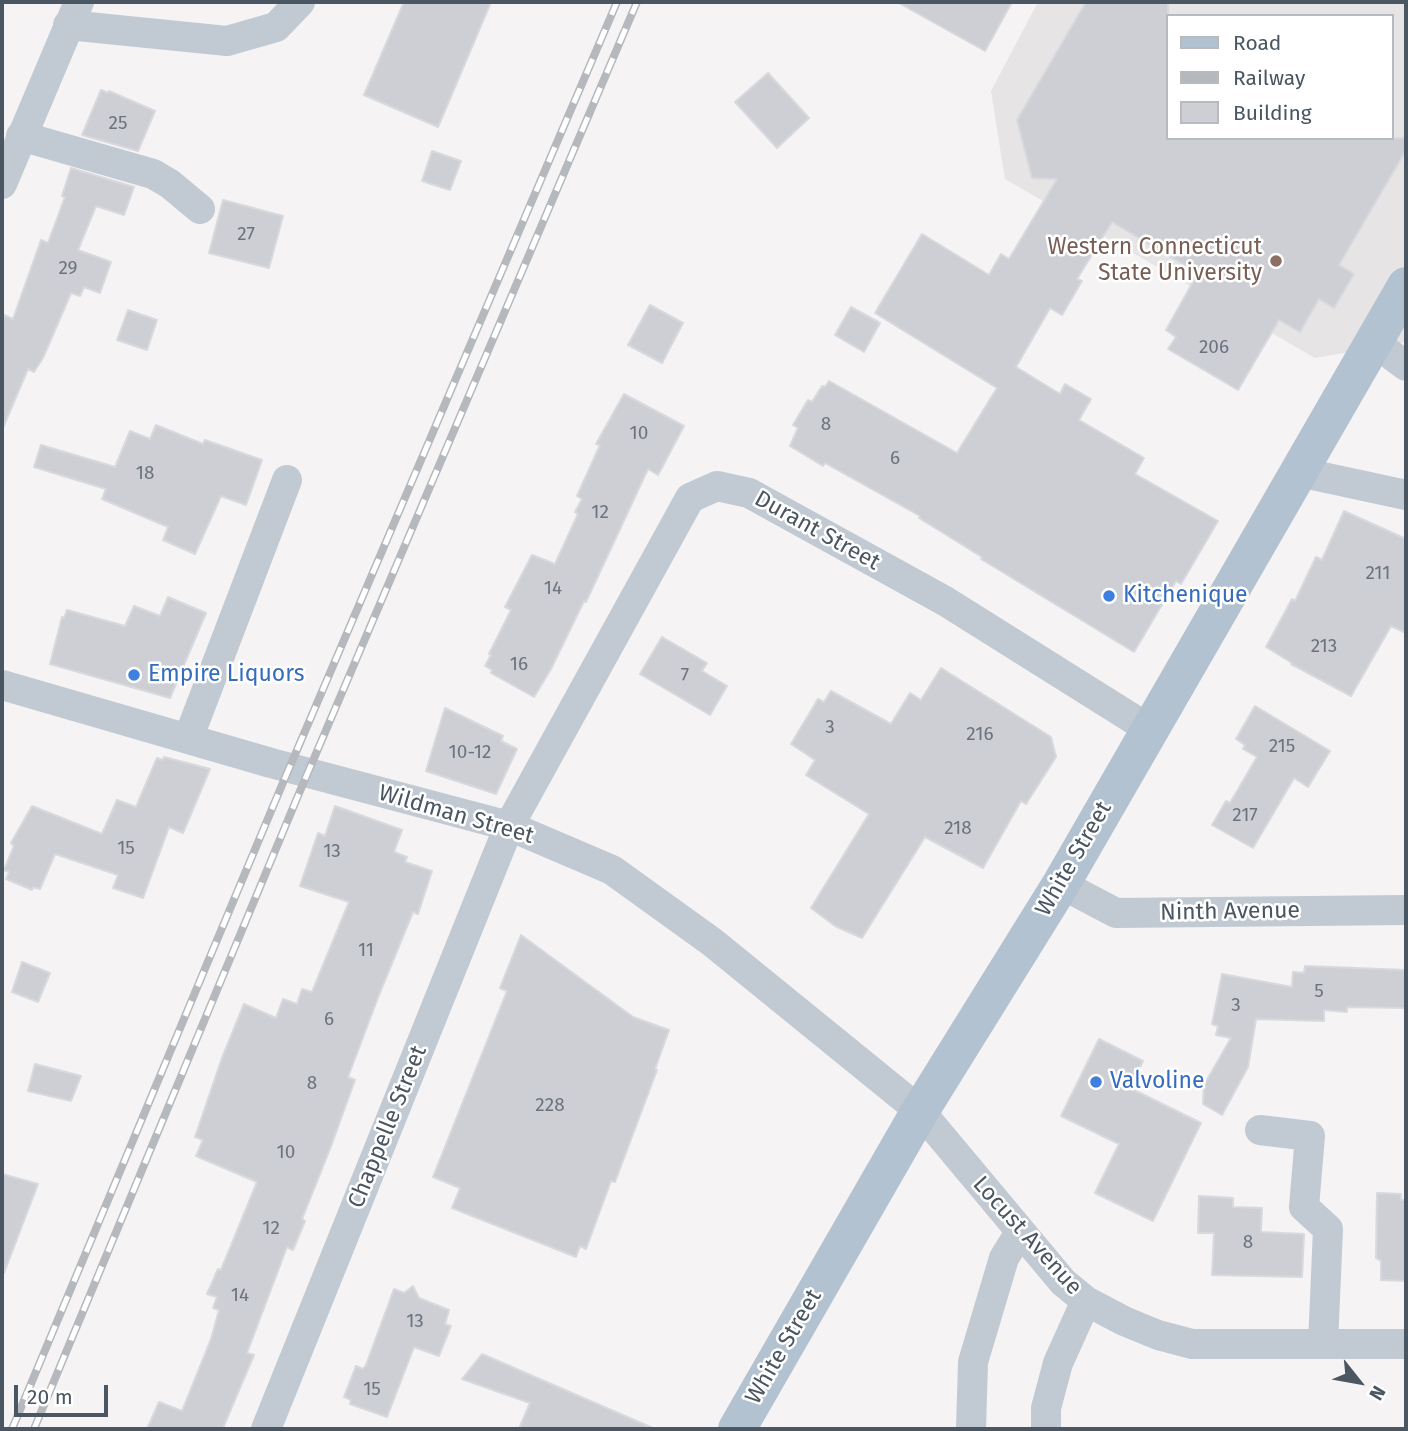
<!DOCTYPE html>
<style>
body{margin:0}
#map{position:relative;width:1408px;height:1431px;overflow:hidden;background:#f5f3f3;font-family:"Fira Sans",sans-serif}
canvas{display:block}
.frame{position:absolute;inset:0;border:4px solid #4a5661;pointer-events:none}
.legend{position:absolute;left:1166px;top:14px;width:228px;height:126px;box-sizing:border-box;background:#fff;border:2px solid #b7bbc0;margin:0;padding:9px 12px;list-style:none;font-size:21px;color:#4a5661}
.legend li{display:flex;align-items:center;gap:14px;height:35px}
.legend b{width:35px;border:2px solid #b7bbc0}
.north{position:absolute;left:1324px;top:1347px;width:70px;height:70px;-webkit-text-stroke:5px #fff;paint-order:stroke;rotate:121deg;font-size:19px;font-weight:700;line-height:28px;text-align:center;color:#4a5661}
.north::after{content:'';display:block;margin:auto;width:24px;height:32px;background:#4a5661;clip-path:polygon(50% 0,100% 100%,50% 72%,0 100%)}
.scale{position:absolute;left:14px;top:1385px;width:94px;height:32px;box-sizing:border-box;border:4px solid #4a5661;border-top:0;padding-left:9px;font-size:21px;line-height:24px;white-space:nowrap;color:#4a5661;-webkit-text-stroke:5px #fff;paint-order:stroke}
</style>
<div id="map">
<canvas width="1408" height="1431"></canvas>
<div class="frame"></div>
<ul class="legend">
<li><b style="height:9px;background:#b3c2d1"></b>Road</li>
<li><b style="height:9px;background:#b5b8bd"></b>Railway</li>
<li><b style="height:19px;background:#cdcfd5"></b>Building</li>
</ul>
<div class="north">N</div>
<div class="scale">20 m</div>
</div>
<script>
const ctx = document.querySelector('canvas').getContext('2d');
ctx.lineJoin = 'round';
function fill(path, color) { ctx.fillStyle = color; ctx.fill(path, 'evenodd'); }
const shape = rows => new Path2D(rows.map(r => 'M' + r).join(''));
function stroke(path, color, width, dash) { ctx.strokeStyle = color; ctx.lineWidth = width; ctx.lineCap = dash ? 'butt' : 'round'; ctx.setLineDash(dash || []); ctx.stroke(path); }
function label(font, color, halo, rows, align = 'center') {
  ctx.font = font + ' "Fira Sans",sans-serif'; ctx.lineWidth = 5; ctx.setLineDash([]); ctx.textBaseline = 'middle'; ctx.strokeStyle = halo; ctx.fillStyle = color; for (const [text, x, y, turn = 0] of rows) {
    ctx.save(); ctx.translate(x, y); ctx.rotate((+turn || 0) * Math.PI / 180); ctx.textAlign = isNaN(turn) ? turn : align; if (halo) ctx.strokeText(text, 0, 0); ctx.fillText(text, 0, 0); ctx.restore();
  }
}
fill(shape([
 [1038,2,1406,2,1406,342,1315,358,1005,179,991,91],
 [1168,16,1392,16,1392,138,1168,138]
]), '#e6e4e5');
const building = shape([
 [404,2,491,2,438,127,364,95,404,2],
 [897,2,1012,2,985,51,897,2],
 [1086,2,1168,2,1168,138,1406,138,1406,150,1339,265,1354,274,1334,308,1319,299,1300,332,1279,320,1238,390,1168,349,1176,337,1166,330,1198,273,1112,222,1077,279,1082,281,1062,315,1050,308,1016,367,1060,394,1065,384,1091,399,1079,420,1144,458,1135,474,1218,521,1181,584,1176,581,1134,652,981,559,982,557,919,518,920,516,825,463,823,466,790,446,798,428,793,425,808,400,812,402,822,386,825,387,829,381,957,453,997,388,875,313,922,234,989,275,1001,254,1009,259,1057,179,1032,178,1017,120,1086,2],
 [768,73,809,118,777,148,735,102,768,73],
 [101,90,108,93,109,91,155,111,138,151,82,135,101,90],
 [432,151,461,161,450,190,422,181,432,151],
 [71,168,134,187,124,215,96,206,78,250,111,262,100,293,84,287,80,296,71,293,43,358,34,372,28,369,2,430,2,314,13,319,41,240,48,243,65,197,62,196,71,168],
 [223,200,283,216,269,268,209,253,223,200],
 [650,305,683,323,662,363,628,345,650,305],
 [851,307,880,323,864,352,835,335,851,307],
 [128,310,157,320,147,350,117,340,128,310],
 [624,394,684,426,658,475,648,469,586,602,584,601,551,669,534,697,491,673,492,670,485,666,491,655,489,654,511,610,505,607,532,555,555,564,578,514,575,512,582,499,577,496,600,445,596,444,624,394],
 [156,425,203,444,205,440,262,460,246,505,221,496,195,554,163,540,168,527,102,499,106,489,34,467,41,445,115,467,130,431,150,439,156,425],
 [1344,511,1406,539,1406,633,1391,626,1351,696,1291,664,1292,663,1266,647,1292,599,1295,601,1316,557,1322,560,1344,511],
 [168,597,206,613,170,698,50,664,62,617,64,618,67,610,125,626,134,606,160,616,168,597],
 [662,637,707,663,702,671,727,686,710,715,640,674,662,637],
 [941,668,1051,737,1056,757,1026,804,1021,801,983,868,925,837,862,938,835,926,811,908,869,814,806,775,815,760,791,744,818,699,824,702,831,691,891,724,910,693,921,700,941,668],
 [1255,706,1330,751,1308,787,1294,778,1253,848,1212,825,1226,801,1230,803,1257,757,1243,749,1245,745,1236,739,1255,706],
 [445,708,503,736,501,741,517,749,496,794,426,771,445,708],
 [164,757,210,769,183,833,169,827,143,898,113,888,118,875,55,854,40,889,33,887,32,890,6,879,9,872,4,870,14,846,11,843,32,806,102,834,117,800,136,807,157,758,163,760,164,757],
 [335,806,402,830,394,852,407,857,405,862,432,871,418,914,413,912,379,995,348,1077,355,1080,330,1149,302,1219,305,1221,293,1250,287,1247,247,1353,254,1355,223,1428,224,1429,147,1429,159,1402,182,1411,211,1339,219,1310,213,1308,217,1297,207,1294,218,1269,221,1270,257,1182,196,1156,203,1140,195,1137,222,1058,244,1004,276,1018,283,999,297,1004,302,989,312,992,349,902,300,886,318,833,325,836,335,806],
 [521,935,633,1017,669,1030,655,1069,657,1070,615,1182,611,1181,586,1249,580,1246,576,1257,452,1208,460,1188,433,1177,507,991,500,988,521,935],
 [22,962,50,973,38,1002,12,992,22,962],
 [1305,966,1406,970,1406,1008,1347,1007,1347,1012,1324,1010,1324,1021,1256,1019,1248,1067,1222,1115,1203,1104,1204,1085,1231,1038,1216,1035,1218,1026,1212,1024,1222,974,1292,987,1293,972,1304,973,1305,966],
 [1099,1039,1143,1061,1130,1088,1201,1123,1153,1221,1095,1193,1119,1144,1061,1116,1099,1039],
 [35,1064,81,1076,71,1101,28,1091,35,1064],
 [2,1174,38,1184,4,1273,2,1273,2,1174],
 [1377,1193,1401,1194,1401,1200,1406,1200,1406,1281,1381,1280,1381,1261,1376,1258,1377,1193],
 [1199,1196,1233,1198,1233,1207,1262,1208,1261,1232,1304,1234,1302,1277,1212,1275,1214,1233,1198,1233,1199,1196],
 [413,1286,419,1298,449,1310,445,1324,451,1326,439,1356,414,1347,387,1417,350,1404,351,1400,344,1397,356,1366,363,1369,366,1365,394,1289,404,1293,413,1286],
 [482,1354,655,1429,519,1429,530,1403,462,1379,482,1354]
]);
fill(building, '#cdcfd5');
stroke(building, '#d7d9de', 2);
stroke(shape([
 [68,25,227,41,276,27,300,2],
 [21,136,153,174,170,184,200,209],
 [2,184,79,2],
 [1374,342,1406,366],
 [1299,472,1406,495],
 [2,685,271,763,509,826,612,870,712,942,920,1111,1063,1282,1086,1301,1124,1321,1158,1335,1192,1344,1406,1344],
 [188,739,287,480],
 [1061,884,1116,913,1406,910],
 [1260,1130,1310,1136,1304,1207,1328,1229,1323,1344],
 [266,1429,509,826,690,498,717,486,749,493,945,601,1149,729],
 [971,1429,973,1362,1004,1258,1020,1232],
 [1046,1429,1046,1408,1058,1363,1086,1301]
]), '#c1cad2', 30);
stroke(shape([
 [737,1429,920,1111,1061,884,1406,286]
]), '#b3c2d1', 38);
const rail = shape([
 [12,1429,282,785,617,2],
 [34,1429,300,791,637,2]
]);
stroke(rail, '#b5b8bd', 8);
stroke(rail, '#fff', 5, [16]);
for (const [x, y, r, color] of [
 [1276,261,7,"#8d6e63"],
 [1109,596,7,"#3f7fe0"],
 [134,675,7,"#3f7fe0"],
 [1096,1082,7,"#3f7fe0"]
]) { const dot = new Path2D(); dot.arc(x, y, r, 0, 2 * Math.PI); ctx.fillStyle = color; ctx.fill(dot); stroke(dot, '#fff', 2.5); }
label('19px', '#6b747e', null, [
 ["25",118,124],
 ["27",246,235],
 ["29",68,269],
 ["206",1214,348],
 ["8",826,425],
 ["10",639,434],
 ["6",895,459],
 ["18",145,474],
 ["12",600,513],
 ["211",1378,574],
 ["14",553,589],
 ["213",1324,647],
 ["16",519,665],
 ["7",685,676],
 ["3",830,728],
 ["216",980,735],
 ["215",1282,747],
 ["10-12",470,753],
 ["217",1245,816],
 ["218",958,829],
 ["15",126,849],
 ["13",332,852],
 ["11",366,951],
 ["5",1319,992],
 ["3",1236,1006],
 ["6",329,1020],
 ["8",312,1084],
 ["228",550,1106],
 ["10",286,1153],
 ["12",271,1229],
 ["8",1248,1243],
 ["14",240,1296],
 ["13",415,1322],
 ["15",372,1390]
]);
label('23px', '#785e54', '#fff', [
 ["Western Connecticut",1262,248],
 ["State University",1262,274]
], 'right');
label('23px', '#4a5661', '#fff', [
 ["Durant Street",817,531,29],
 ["Wildman Street",456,815,16],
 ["White Street",1074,859,-60],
 ["Ninth Avenue",1230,912,-1],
 ["Chappelle Street",388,1127,-68],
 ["Locust Avenue",1027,1236,48],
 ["White Street",784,1347,-60]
]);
label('23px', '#366cbe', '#fff', [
 ["Kitchenique",1123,596],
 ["Empire Liquors",148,675],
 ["Valvoline",1110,1082]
], 'left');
</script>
